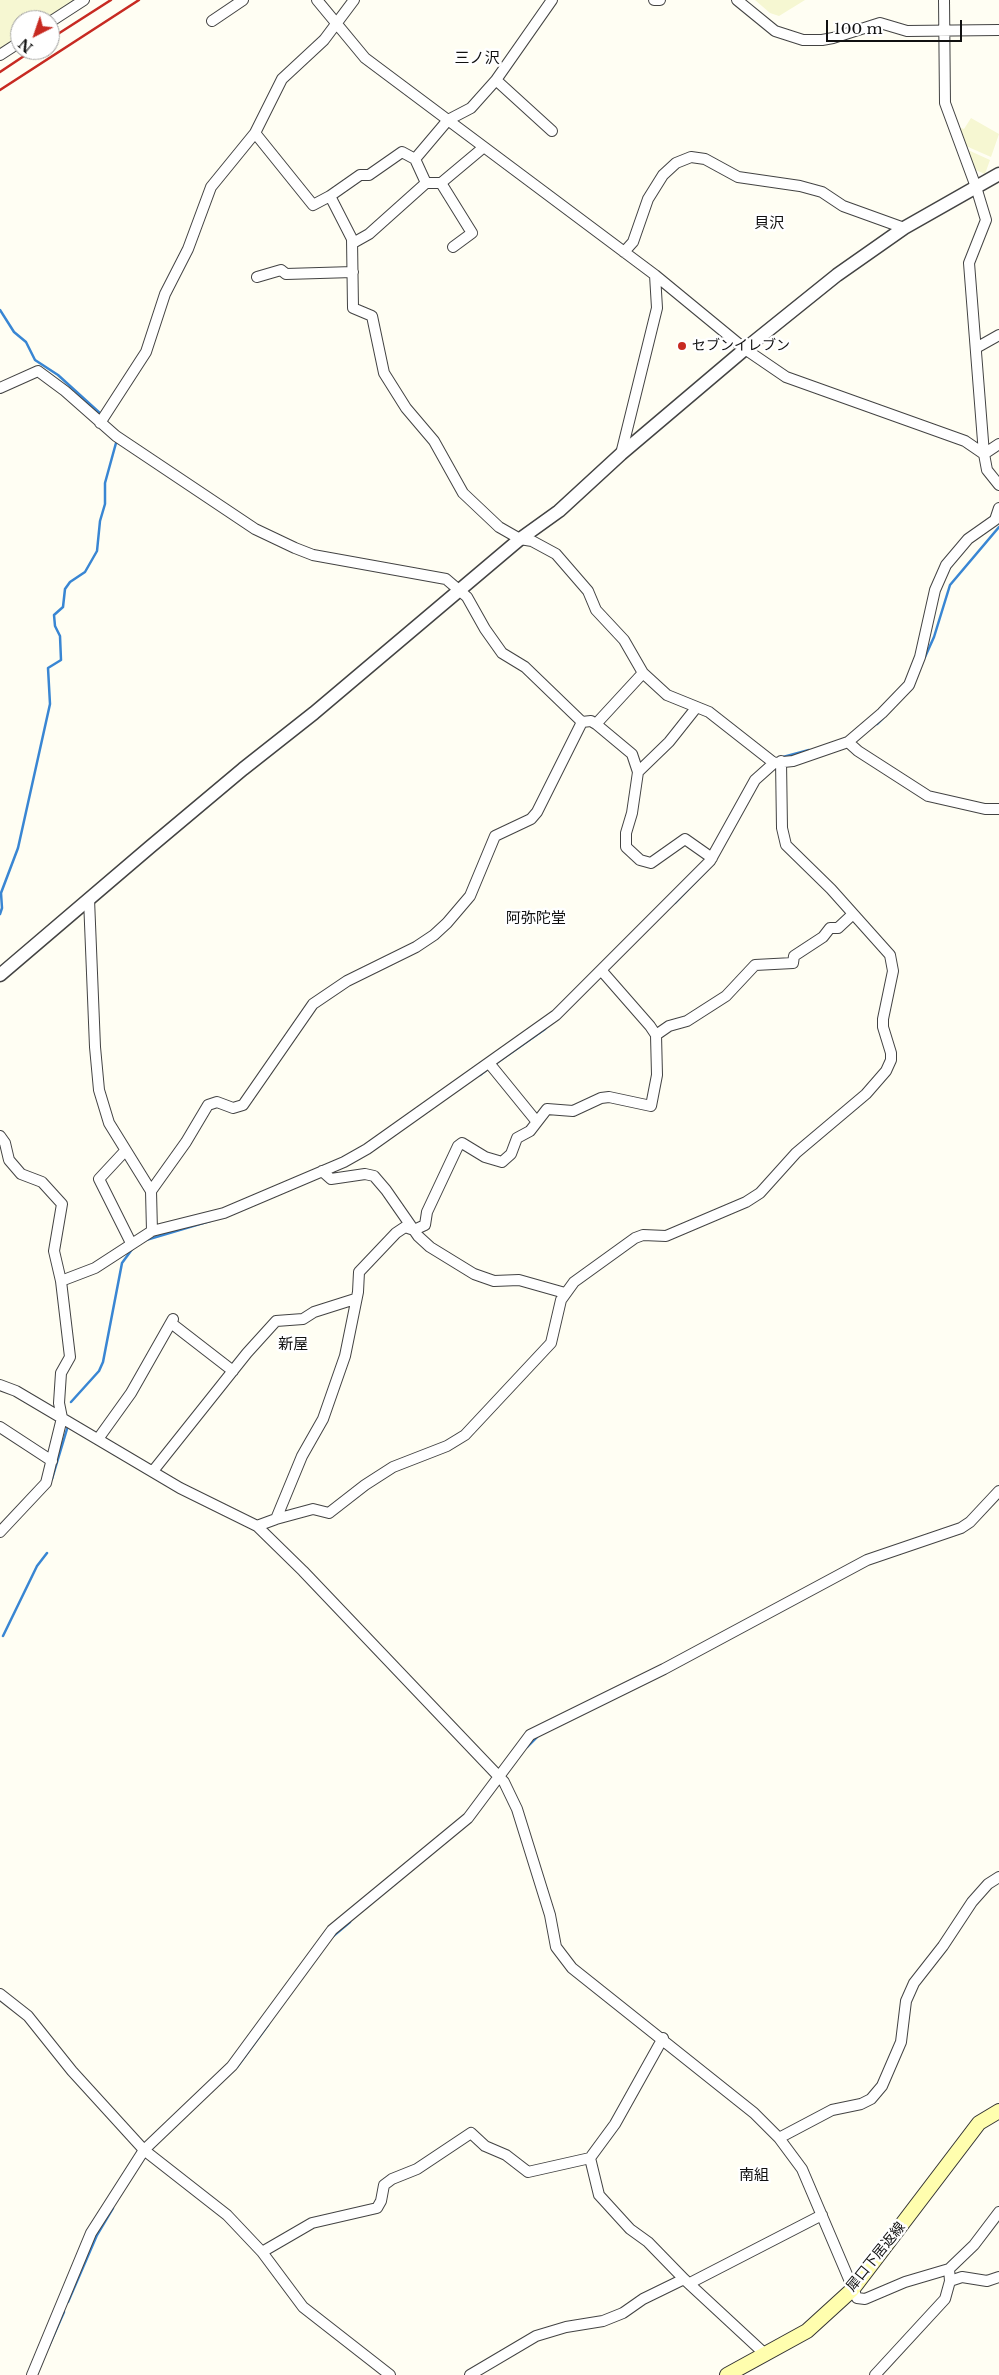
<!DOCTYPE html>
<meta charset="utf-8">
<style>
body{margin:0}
#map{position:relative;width:999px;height:2375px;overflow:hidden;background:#fffef3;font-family:"Libre Baskerville",serif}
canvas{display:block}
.north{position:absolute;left:10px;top:10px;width:50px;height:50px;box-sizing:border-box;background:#fff;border:1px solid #9f9f9f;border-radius:50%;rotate:221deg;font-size:14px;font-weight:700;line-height:20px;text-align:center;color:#101010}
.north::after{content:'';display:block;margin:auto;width:18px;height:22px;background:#c72a21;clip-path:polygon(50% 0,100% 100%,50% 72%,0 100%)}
.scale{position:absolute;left:826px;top:20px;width:136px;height:22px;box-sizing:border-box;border:2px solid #101010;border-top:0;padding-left:6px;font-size:15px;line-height:18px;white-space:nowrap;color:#101010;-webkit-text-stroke:4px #fff;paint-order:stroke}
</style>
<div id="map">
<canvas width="999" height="2375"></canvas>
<div class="north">N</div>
<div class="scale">100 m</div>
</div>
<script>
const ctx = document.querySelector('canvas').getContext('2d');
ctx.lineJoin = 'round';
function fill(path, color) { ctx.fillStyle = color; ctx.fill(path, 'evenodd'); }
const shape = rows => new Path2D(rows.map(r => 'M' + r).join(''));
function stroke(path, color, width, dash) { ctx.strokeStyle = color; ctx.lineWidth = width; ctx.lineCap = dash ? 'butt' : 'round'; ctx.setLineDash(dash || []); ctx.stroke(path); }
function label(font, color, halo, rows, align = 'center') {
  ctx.font = font + ' "Libre Baskerville","Noto Sans JP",serif'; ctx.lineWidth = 5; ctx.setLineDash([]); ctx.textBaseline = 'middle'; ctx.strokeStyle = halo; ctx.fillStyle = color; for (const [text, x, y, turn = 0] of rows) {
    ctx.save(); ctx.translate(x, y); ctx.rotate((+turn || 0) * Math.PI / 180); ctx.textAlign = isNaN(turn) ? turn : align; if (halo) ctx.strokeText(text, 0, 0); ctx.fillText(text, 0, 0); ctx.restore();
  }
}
fill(shape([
 [0,0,78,0,47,20,20,20,20,38,0,51],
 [755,0,805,0,779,16,770,13],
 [971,118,999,134,991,157,966,146,959,134,961,128,964,129],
 [968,150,990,160,985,174,973,169]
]), '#f6f7d2');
stroke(shape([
 [0,310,14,332,26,342,35,360,58,375,102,415],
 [925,657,934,637,950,585,999,527],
 [877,724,883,718],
 [783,757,809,750],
 [675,903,708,869],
 [0,914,2,908,1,893,18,848,50,704,48,668,61,660,60,636,55,626,54,615,63,607,65,589,70,582,85,572,97,551,100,521,105,504,105,483,116,443],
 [495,1064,545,1029],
 [480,1075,489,1068],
 [146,1240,210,1221],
 [71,1402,99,1371,103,1362,122,1263,133,1248],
 [52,1479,67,1429],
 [3,1636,37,1566,47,1553],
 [527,1747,537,1737],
 [331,1938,350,1922],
 [237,2067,268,2025],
 [68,2302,97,2235,113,2208],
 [48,2348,64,2312]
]), '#3986d3', 2.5);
const minor = shape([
 [317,0,365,58,655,275,745,349,786,377,965,441,984,454,999,444],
 [654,0,660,0],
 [737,0,775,31,803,40,822,40,833,38,880,23,907,31,999,30],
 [944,0,945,103,976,187,986,220,969,263,984,454,987,470,999,485],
 [212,21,243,0],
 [50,22,84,0],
 [0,55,20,42],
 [496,80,552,131],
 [255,133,313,205,330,196,352,239,353,308,372,316,384,373,406,408,434,441,463,493,499,527,520,539,532,541,556,554,588,591,596,610,624,640,643,673,667,695,709,712,774,763],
 [415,159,448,120,471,108,496,80,552,0],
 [441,183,472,233,453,247],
 [330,196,360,175,369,175,402,152,415,159,426,183],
 [353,243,369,234,426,183,441,183,484,147],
 [624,252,633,242,648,199,663,175,676,163,691,157,705,159,738,177,800,186,822,192,843,206,904,228],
 [257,277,281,270,286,274,353,272],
 [976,348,999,335],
 [0,388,38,371,65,391,116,436,255,529,295,548,313,555,446,579,467,597,485,629,502,653,525,667,582,722],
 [100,423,146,352,165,294,188,249,211,187,255,133,282,79,324,40,354,0],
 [621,454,657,308,655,275],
 [582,722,591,721,596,724,643,673],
 [596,724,632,754,638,772,669,742,696,708],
 [848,742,858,751,928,796,985,809,999,809],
 [638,772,632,813,626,833,626,847,640,860,651,863,685,839,712,858],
 [89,899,95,1047,99,1090,109,1123,151,1191,152,1231],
 [656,1035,669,1026,687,1021,726,996,755,965,793,963,794,956,823,937,830,928,838,928,853,914],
 [489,1063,537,1122],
 [0,1136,5,1143,9,1160,21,1174,42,1182,62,1204,54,1251,61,1281,70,1357,61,1373,59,1403,62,1418,46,1483,0,1532],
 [125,1151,99,1179,131,1243],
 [322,1171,331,1179,365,1174,374,1176,386,1190,418,1236,430,1247,474,1274,494,1281,519,1280,565,1293],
 [151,1191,186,1142,208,1105,217,1102,233,1108,243,1105,313,1004,347,981,416,947,434,935,447,923,470,896,495,836,531,819,537,812,582,722],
 [61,1281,95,1268,152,1231,224,1213,344,1162,367,1149,556,1015,710,861,755,780,774,763,793,761,848,742,882,713,909,685,920,657,935,590,946,565,968,539,995,520,999,508],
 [171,1323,233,1371],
 [0,1385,16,1391,180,1488,257,1526,303,1571,504,1782,517,1809,550,1915,556,1947,572,1968,754,2113,779,2138,802,2169,857,2298,865,2299,905,2282,949,2269,974,2245,999,2212],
 [0,1427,52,1461],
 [98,1439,131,1393,173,1319],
 [153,1471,247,1353,276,1321,303,1319,314,1312,355,1299],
 [276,1519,302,1456,323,1419,345,1356,358,1292,359,1272,396,1233,405,1227,414,1230,425,1225,427,1212,458,1146,462,1143,485,1157,502,1162,511,1154,517,1138,530,1131,547,1109,573,1111,601,1098,609,1097,651,1106,657,1075,656,1035,650,1026,601,970],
 [257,1526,276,1519,313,1509,329,1513,365,1485,393,1467,447,1446,465,1435,551,1343,561,1300,574,1282,635,1238,643,1235,666,1236,746,1202,760,1193,796,1153,866,1094,886,1071,891,1060,891,1053,883,1027,883,1019,893,971,890,955,831,889,786,845,782,828,781,761],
 [0,1994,28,2016,72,2071,144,2150,227,2215,262,2252,303,2307,390,2375],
 [779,2138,832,2110,861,2104,871,2099,882,2086,901,2042,906,2001,914,1983,943,1946,972,1902,988,1884,999,1877],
 [590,2158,615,2124,663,2038],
 [262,2252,312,2223,377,2208,381,2201,384,2185,392,2179,417,2169,471,2133,485,2146,506,2155,528,2172,590,2158,599,2195,630,2229,648,2242,684,2279],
 [950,2281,962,2277,987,2281,999,2277],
 [690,2283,822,2215],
 [32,2375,91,2233,144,2150,232,2066,332,1930,468,1818,530,1735,664,1669,867,1560,961,1528,970,1522,999,1491],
 [470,2375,536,2336,566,2327,603,2321,623,2313,643,2299,684,2279,766,2355],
 [875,2375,945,2299,950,2281,949,2269]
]);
const tertiary = shape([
 [0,975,150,847,243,769,314,713,520,539,559,511,621,454,745,349,837,275,904,228,999,174]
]);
const secondary = shape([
 [727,2375,807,2331,852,2290,979,2123,999,2111]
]);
stroke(minor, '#434343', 12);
stroke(tertiary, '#434343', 15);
stroke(secondary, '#323232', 16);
stroke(minor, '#fff', 10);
stroke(tertiary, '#fff', 12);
stroke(secondary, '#fffeae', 14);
stroke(shape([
 [50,39,111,0],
 [0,72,33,50],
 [0,90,139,0]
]), '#c72a21', 2.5);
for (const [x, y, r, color] of [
 [682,346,5,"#c72a21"]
]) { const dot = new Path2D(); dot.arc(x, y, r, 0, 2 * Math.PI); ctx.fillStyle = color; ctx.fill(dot); stroke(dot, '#fff', 2); }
label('14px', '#101010', '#fff', [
 ["セブンイレブン",692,346]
], 'left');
label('14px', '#101010', '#fff', [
 ["犀口下居返線",876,2257,-51]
]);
label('15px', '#101010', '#fff', [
 ["三ノ沢",477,59],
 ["貝沢",769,224],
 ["阿弥陀堂",536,919],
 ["新屋",293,1345],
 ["南組",754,2176]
]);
</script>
